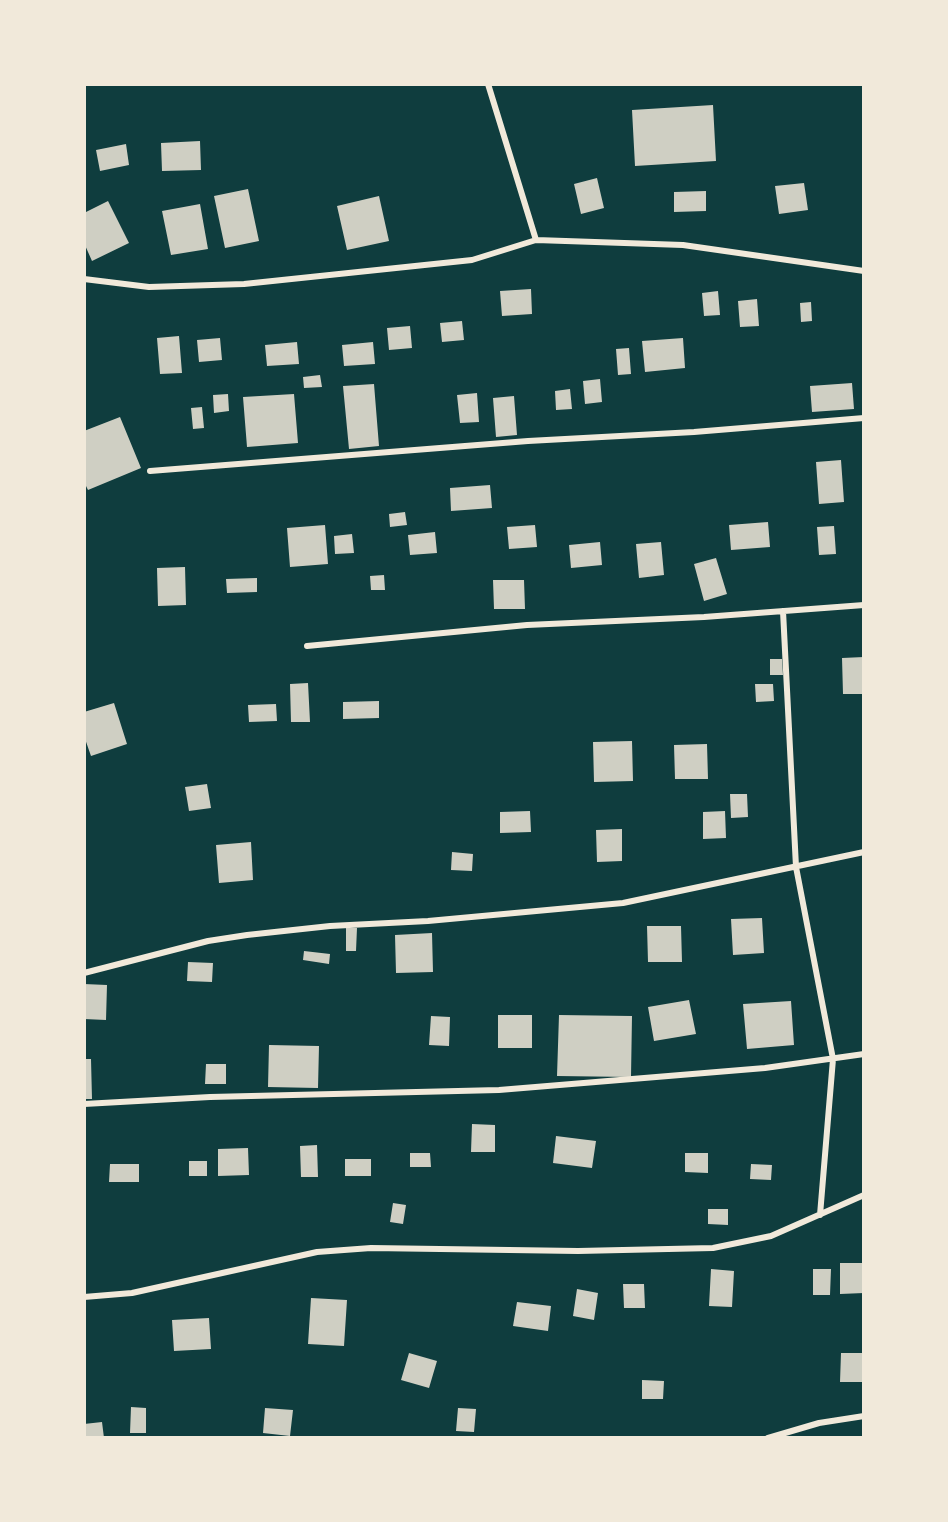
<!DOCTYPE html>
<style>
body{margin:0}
#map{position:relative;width:948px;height:1522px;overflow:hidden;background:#0f3d3e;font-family:Lato,sans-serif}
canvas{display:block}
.frame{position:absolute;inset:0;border:86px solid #f1e9da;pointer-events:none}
</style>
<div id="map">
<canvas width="948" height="1522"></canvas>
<div class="frame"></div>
</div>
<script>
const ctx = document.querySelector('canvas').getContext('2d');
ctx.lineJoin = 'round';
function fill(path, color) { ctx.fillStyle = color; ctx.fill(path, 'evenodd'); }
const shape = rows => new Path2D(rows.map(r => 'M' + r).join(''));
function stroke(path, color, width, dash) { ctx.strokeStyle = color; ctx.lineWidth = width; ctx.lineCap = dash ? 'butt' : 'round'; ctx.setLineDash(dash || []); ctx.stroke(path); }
fill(shape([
 [713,105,716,161,635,166,632,110],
 [200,141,201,170,162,171,161,143],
 [126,144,129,165,100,171,96,150],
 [597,178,604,208,581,214,574,184],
 [804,183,808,210,779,214,775,186],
 [248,189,259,241,225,248,214,196],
 [706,191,706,211,674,212,674,192],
 [379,196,389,241,347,250,337,206],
 [108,201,129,243,92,261,84,243,84,213],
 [200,204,208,249,171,255,162,211],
 [531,289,532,314,502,316,500,291],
 [718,291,720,315,704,316,702,293],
 [757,299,759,326,740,327,738,301],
 [811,302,812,321,801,322,800,303],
 [462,321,464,340,442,342,440,323],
 [410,326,412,348,389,350,387,328],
 [179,336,182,373,160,374,157,338],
 [220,338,222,360,199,362,197,340],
 [683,338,685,368,645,372,642,341],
 [297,342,299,364,267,366,265,345],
 [373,342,375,364,344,366,342,345],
 [629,348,631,374,618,375,616,349],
 [320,375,322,387,304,388,303,377],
 [600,379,602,402,585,404,583,381],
 [852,383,854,409,812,412,810,386],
 [374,384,379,446,349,449,343,386],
 [570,389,572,409,556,410,555,391],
 [477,393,479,422,460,423,457,395],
 [228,394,229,411,214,413,213,395],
 [294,394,298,443,247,447,243,397],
 [514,396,517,435,496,437,493,398],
 [202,407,204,428,193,429,191,408],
 [120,417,141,468,88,490,84,482,84,431],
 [841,460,844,502,819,504,816,462],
 [490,485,492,508,451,511,450,488],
 [405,512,407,525,390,527,389,514],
 [768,522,770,547,731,550,729,525],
 [325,525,328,564,290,567,287,528],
 [535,525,537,547,509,549,507,527],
 [834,526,836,554,819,555,817,527],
 [435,532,437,553,410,555,408,535],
 [352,534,354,553,335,554,334,536],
 [600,542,602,565,571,568,569,545],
 [661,542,664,575,639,578,636,544],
 [716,558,727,594,704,601,694,564],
 [185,567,186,605,158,606,157,568],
 [384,575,385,590,371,590,370,576],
 [257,578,257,592,227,593,226,579],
 [493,580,524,580,525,609,494,609],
 [864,657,864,694,843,694,842,658],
 [770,659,782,659,783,675,770,675],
 [308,683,310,722,291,722,290,684],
 [755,684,773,684,774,701,756,702],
 [379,701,379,718,343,719,343,702],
 [114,703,127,744,91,756,84,736,84,712],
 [276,704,277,721,249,722,248,705],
 [632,741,633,781,594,782,593,742],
 [707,744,708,779,675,779,674,745],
 [207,784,211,808,189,811,185,787],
 [730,794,747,794,748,817,731,818],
 [530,811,531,832,500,833,500,812],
 [725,811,726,838,703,839,703,812],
 [622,829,622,861,597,862,596,830],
 [251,842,253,880,219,883,216,845],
 [452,852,473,854,472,871,451,870],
 [762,918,764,953,733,955,731,919],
 [647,926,681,926,682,962,648,962],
 [346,928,357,928,356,951,346,951],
 [432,933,433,972,396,973,395,935],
 [304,951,330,954,329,964,303,960],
 [188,962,213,963,212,982,187,981],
 [84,984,107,985,106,1020,84,1019],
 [689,1000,696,1034,654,1041,648,1007],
 [791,1001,794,1045,747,1049,743,1004],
 [498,1015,532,1015,532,1048,498,1048],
 [559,1015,632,1016,631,1077,557,1076],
 [431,1016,450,1017,449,1046,429,1045],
 [269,1045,319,1046,318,1088,268,1087],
 [84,1059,91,1059,92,1099,84,1099],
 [206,1064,226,1064,226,1084,205,1084],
 [472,1124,495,1125,495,1152,471,1152],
 [556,1136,596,1141,592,1168,553,1163],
 [317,1145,318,1177,301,1177,300,1146],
 [248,1148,249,1175,218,1176,218,1149],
 [410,1153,430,1153,431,1167,410,1167],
 [685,1153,708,1153,708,1173,685,1172],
 [345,1159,371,1159,371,1176,345,1176],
 [189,1161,207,1161,207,1176,189,1176],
 [110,1164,139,1164,139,1182,109,1182],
 [751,1164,772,1165,771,1180,750,1179],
 [393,1203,406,1205,403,1224,390,1222],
 [708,1209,728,1209,728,1225,708,1224],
 [840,1263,864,1263,864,1293,840,1294],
 [711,1269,734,1271,732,1307,709,1306],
 [813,1269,831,1269,830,1295,813,1295],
 [623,1284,644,1284,645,1308,624,1308],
 [577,1289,598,1293,594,1320,573,1316],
 [311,1298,347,1300,344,1346,308,1344],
 [517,1302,551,1306,548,1331,513,1326],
 [209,1318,211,1349,174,1351,172,1320],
 [409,1353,437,1361,429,1388,401,1380],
 [841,1353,864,1353,864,1382,840,1382],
 [642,1380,664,1381,663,1399,642,1399],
 [131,1407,146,1408,146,1433,130,1433],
 [265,1408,293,1410,290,1436,263,1433],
 [458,1408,476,1409,474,1432,456,1431],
 [102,1422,104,1438,84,1438,84,1424]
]), '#cfcfc3');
stroke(shape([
 [488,84,536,240],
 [84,279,149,287,244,284,472,260,536,240,683,245,864,271],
 [150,471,528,441,694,432,864,418],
 [783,611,796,867,833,1059,820,1215],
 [307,646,527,625,704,617,864,605],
 [84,973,208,941,247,935,330,926,428,921,623,903,864,852],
 [84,1104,210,1097,499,1090,765,1068,864,1054],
 [84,1297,132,1293,317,1252,371,1248,578,1251,713,1248,771,1236,864,1195],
 [768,1438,819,1423,864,1416]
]), '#f1e9da', 6);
</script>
